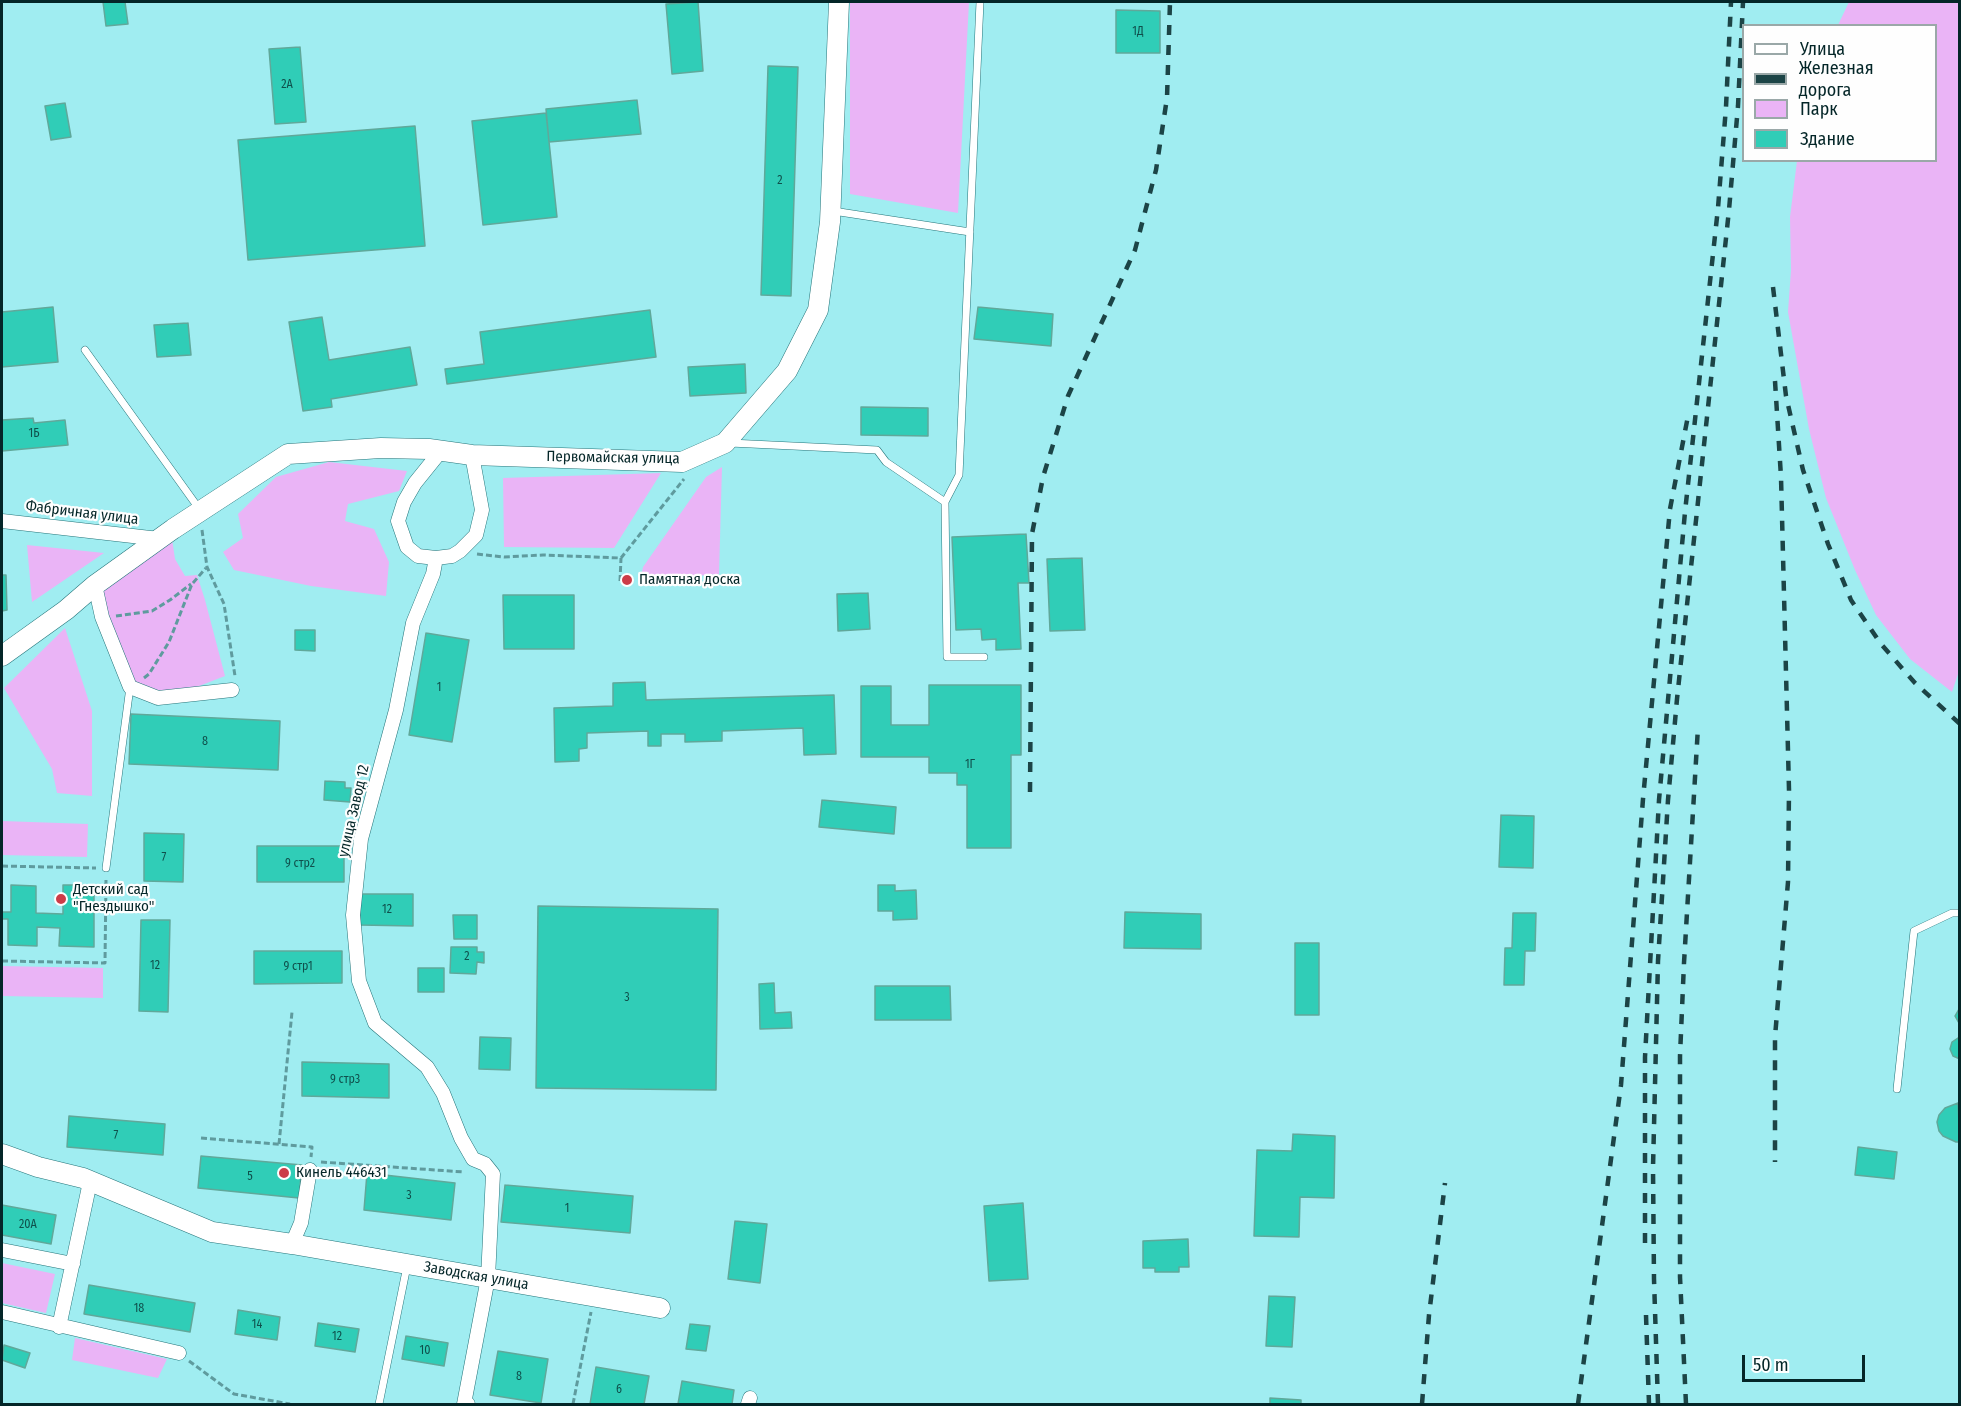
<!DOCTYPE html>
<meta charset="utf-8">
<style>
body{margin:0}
#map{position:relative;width:1961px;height:1406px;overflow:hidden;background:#a0edf1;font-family:"Fira Sans Condensed",sans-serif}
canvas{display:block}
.frame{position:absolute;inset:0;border:3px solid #042628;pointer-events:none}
.legend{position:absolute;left:1742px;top:24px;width:195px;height:138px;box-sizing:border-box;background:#fefefe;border:2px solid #9aa8a8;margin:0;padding:8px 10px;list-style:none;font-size:18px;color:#042628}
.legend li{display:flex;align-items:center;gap:12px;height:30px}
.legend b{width:30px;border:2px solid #9aa8a8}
.scale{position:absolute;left:1742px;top:1355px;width:123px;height:27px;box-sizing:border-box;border:3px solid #042628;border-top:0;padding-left:8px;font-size:18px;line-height:21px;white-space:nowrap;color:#042628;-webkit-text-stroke:4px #fefefe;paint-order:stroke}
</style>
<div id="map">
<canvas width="1961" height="1406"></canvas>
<div class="frame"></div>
<ul class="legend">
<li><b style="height:8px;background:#fff"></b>Улица</li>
<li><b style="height:8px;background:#1c4446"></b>Железная дорога</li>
<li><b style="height:16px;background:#eab4f6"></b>Парк</li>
<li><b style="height:16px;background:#30cdb7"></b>Здание</li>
</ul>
<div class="scale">50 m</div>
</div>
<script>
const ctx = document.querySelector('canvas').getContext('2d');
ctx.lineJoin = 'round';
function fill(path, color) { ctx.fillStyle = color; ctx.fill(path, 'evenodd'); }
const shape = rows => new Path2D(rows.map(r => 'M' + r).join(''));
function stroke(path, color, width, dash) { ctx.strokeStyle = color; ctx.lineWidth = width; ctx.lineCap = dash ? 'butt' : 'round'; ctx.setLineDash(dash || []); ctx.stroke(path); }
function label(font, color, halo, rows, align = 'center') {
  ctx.font = font + ' "Fira Sans Condensed",sans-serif'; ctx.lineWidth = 4.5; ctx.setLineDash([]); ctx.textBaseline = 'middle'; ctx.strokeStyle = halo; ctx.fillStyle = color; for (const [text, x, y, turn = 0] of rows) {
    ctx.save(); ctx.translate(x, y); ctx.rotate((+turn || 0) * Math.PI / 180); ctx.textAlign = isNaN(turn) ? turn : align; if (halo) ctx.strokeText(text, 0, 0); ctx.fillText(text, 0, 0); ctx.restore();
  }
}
fill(shape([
 [850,2,969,2,958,213,850,194],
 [1849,2,1959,2,1960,668,1952,692,1910,659,1876,615,1855,570,1826,498,1809,429,1788,312,1791,270,1790,217,1797,161,1936,160,1936,26,1838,25],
 [329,462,407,471,399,491,348,504,345,521,374,529,389,562,386,596,311,586,234,570,223,552,243,538,238,514,276,477],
 [722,467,719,574,640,581,643,567,706,477],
 [661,473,614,548,504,547,503,478],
 [172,539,175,559,185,576,197,575,205,600,225,676,194,688,143,694,126,678,94,594],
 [27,545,104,553,32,602],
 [65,628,92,711,92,796,57,793,52,769,4,688],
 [2,821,88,824,87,857,2,855],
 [2,966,103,968,103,998,2,996],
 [2,1263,55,1274,46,1313,2,1303],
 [75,1338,167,1359,158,1378,72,1360]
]), '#eab4f6');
const building = shape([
 [103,2,125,2,128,24,106,26,103,2],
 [698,2,703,71,672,74,666,4,698,2],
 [1116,10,1160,11,1160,53,1116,53,1116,10],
 [300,47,306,122,275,124,269,49,300,47],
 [768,66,798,67,791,296,761,295,768,66],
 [637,100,641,134,549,142,546,109,637,100],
 [65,103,71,137,51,140,45,106,65,103],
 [546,113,557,217,483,225,472,121,546,113],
 [415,126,425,246,248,260,238,140,415,126],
 [53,307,58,362,2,367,2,312,53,307],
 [978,307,1053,314,1051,346,974,339,978,307],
 [650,310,656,357,447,384,445,369,484,364,480,332,650,310],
 [322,317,329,360,410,347,417,385,331,399,332,407,303,411,289,322,322,317],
 [188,323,191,355,157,357,154,325,188,323],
 [745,364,746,393,690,396,688,367,745,364],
 [861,407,928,408,928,436,861,435,861,407],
 [33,418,34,423,65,420,68,445,2,451,2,420,33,418],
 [1026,534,1029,583,1018,583,1021,649,996,650,996,639,982,640,981,629,956,630,952,537,1026,534],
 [1082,558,1085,630,1050,631,1047,559,1082,558],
 [2,575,6,575,7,610,2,611,2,575],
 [868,593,870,629,838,631,837,594,868,593],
 [503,595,574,595,574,649,504,649,503,595],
 [295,630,315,630,315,651,295,650,295,630],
 [426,633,469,640,452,742,409,735,426,633],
 [645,682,646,700,834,695,836,754,804,755,803,728,722,731,722,741,685,742,685,734,661,734,661,746,648,746,648,731,587,733,587,748,579,749,579,761,555,762,554,708,613,706,613,683,645,682],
 [929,685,1021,685,1021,755,1011,755,1011,848,967,848,967,785,957,785,957,773,929,773,929,757,861,757,861,686,891,686,891,725,929,725,929,685],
 [131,714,280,721,278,770,129,764,131,714],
 [325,781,345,782,345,788,351,788,350,802,324,800,325,781],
 [822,800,896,807,894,834,819,827,822,800],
 [1501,815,1534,816,1533,868,1499,867,1501,815],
 [144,833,184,834,183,882,144,881,144,833],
 [257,846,344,846,344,882,257,882,257,846],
 [11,885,36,886,36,913,63,914,63,885,94,885,94,947,59,946,60,928,37,927,37,946,8,945,8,919,2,919,2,912,11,912,11,885],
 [878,885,895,885,895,891,916,890,917,919,893,920,893,911,878,911,878,885],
 [360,894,413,894,413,926,360,925,360,894],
 [538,906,718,909,716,1090,536,1088,538,906],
 [1125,912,1201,914,1201,949,1124,948,1125,912],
 [1513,913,1536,913,1535,951,1525,951,1524,985,1504,985,1505,948,1512,948,1513,913],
 [453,915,477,915,477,939,454,939,453,915],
 [141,920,170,920,168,1012,139,1011,141,920],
 [1295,943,1319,943,1319,1015,1295,1015,1295,943],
 [451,947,477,947,477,952,484,952,484,963,477,962,476,974,450,973,451,947],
 [254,951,342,951,342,983,254,984,254,951],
 [418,968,444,968,444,992,418,992,418,968],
 [774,983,775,1013,791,1012,792,1028,760,1029,759,984,774,983],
 [875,986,950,986,951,1020,875,1020,875,986],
 [1959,1009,1960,1008,1960,1025,1955,1016,1959,1009],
 [480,1037,511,1038,510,1070,479,1069,480,1037],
 [1958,1038,1960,1038,1960,1059,1953,1056,1950,1049,1952,1042,1958,1038],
 [302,1062,389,1064,389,1098,302,1096,302,1062],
 [1958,1103,1960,1142,1956,1142,1943,1136,1939,1131,1937,1122,1939,1115,1945,1108,1958,1103],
 [69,1116,165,1124,163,1155,67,1147,69,1116],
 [1293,1134,1335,1136,1334,1198,1300,1197,1299,1237,1254,1236,1257,1150,1292,1151,1293,1134],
 [1858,1147,1897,1152,1894,1179,1855,1175,1858,1147],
 [201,1156,302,1165,299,1198,198,1188,201,1156],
 [367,1173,455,1183,451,1220,364,1210,367,1173],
 [505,1185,633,1196,630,1233,501,1222,505,1185],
 [1023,1203,1028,1279,989,1281,984,1206,1023,1203],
 [2,1205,56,1215,51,1244,2,1235,2,1205],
 [735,1221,767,1224,760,1283,728,1279,735,1221],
 [1188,1239,1189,1267,1179,1267,1179,1272,1155,1272,1155,1268,1143,1268,1143,1241,1188,1239],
 [89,1285,195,1303,190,1332,84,1314,89,1285],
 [1269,1296,1295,1297,1292,1347,1266,1346,1269,1296],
 [238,1310,280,1317,277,1340,235,1334,238,1310],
 [318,1323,359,1329,355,1352,315,1346,318,1323],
 [690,1324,710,1326,706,1351,686,1349,690,1324],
 [406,1336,448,1343,444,1366,402,1359,406,1336],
 [4,1345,30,1353,25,1368,2,1360,4,1345],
 [498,1351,548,1359,541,1403,490,1395,498,1351],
 [596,1367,649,1376,644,1404,590,1404,596,1367],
 [682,1381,734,1390,732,1404,678,1404,682,1381],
 [1270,1398,1301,1400,1301,1404,1270,1404,1270,1398]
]);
fill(building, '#30cdb7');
stroke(building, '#60a89a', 1.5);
const lane = shape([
 [833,211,970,232],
 [85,350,200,510],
 [730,443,877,450,886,462,945,502,947,657,984,657],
 [945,502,959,475,980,2],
 [106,868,130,687],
 [1897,1089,1914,931,1952,913,1960,913],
 [379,1404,407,1266]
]);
const street = shape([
 [440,452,415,483,404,502,398,521,407,547,418,556,436,558,452,556,460,551,476,535,482,510,472,455],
 [2,521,159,539],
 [436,558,433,574,413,623,396,710,361,839,353,915,359,981,375,1023,427,1067,443,1093,461,1138,473,1159,485,1164,493,1174,488,1278,464,1404,468,1404],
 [95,585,102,617,130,687,158,698,232,690],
 [292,1244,301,1223,310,1170],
 [2,1250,73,1264],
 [2,1312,179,1353],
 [59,1327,90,1182],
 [748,1404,750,1398]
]);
const secondary = shape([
 [2,656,66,610,95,585,173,529,288,454,381,448,429,449,472,455,682,462,725,443,787,371,818,310,830,222,839,2],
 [2,1154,38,1167,83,1178,212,1232,292,1244,660,1308]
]);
stroke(lane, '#25757a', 8);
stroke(street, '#25757a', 15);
stroke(secondary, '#25757a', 21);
stroke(shape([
 [202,530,207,567,224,604,235,676],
 [477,554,504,557,543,555,621,558,684,479],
 [620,581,621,558],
 [116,616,152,611,170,600,191,584],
 [144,678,149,674,169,642,192,584,206,568],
 [2,866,96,868],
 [2,961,105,963,106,879],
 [201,1138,312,1147,311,1157],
 [279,1144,292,1012],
 [321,1162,464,1172],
 [189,1361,234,1394,290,1404],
 [573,1404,591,1312]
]), '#5f9b9e', 3, [6, 3]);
stroke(lane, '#fff', 7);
stroke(street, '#fff', 14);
stroke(secondary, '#fff', 20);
stroke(shape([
 [1773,287,1786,396,1803,470,1828,544,1851,600,1881,644,1915,683,1960,724],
 [1775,381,1781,477,1789,790,1788,882,1775,1037,1775,1162],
 [1030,792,1032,534,1043,477,1068,396,1135,250,1156,170,1167,98,1170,2],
 [1645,1243,1645,1057,1659,800,1685,512,1718,208,1726,107,1731,2],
 [1646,1315,1649,1404],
 [1422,1404,1429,1315,1445,1183],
 [1578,1404,1621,1085,1643,799,1670,509,1688,416],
 [1658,1404,1654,1279,1653,1168,1658,961,1668,800,1677,699,1729,210,1738,106,1743,2],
 [1686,1404,1680,1277,1680,1056,1684,963,1698,727]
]), '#1c4446', 4.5, [10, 10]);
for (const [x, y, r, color] of [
 [627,580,6,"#cc3c48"],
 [61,899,6,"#cc3c48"],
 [284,1173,6,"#cc3c48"]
]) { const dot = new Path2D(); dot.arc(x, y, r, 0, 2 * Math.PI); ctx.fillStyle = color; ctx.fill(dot); stroke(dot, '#fefefe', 2); }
label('12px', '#0f504c', null, [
 ["1Д",1138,32],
 ["2А",287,85],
 ["2",780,181],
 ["1Б",34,434],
 ["1",439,688],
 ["8",205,742],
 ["1Г",970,765],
 ["7",164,858],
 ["9 стр2",300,864],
 ["12",387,910],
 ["2",467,957],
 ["12",155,966],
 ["9 стр1",298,967],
 ["3",627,998],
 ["9 стр3",345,1080],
 ["7",116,1136],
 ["5",250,1177],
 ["3",409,1196],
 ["1",567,1209],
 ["20А",28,1225],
 ["18",139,1309],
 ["14",257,1325],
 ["12",337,1337],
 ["10",425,1351],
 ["8",519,1377],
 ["6",619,1390]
]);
label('15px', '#042628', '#fefefe', [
 ["Первомайская улица",613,458,1],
 ["Фабричная улица",82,513,7],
 ["улица Завод 12",354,811,-77],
 ["Заводская улица",476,1276,10]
]);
label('15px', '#042628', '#fefefe', [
 ["Памятная доска",639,580],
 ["Детский сад",73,890],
 ["\"Гнездышко\"",73,907],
 ["Кинель 446431",296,1173]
], 'left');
</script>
